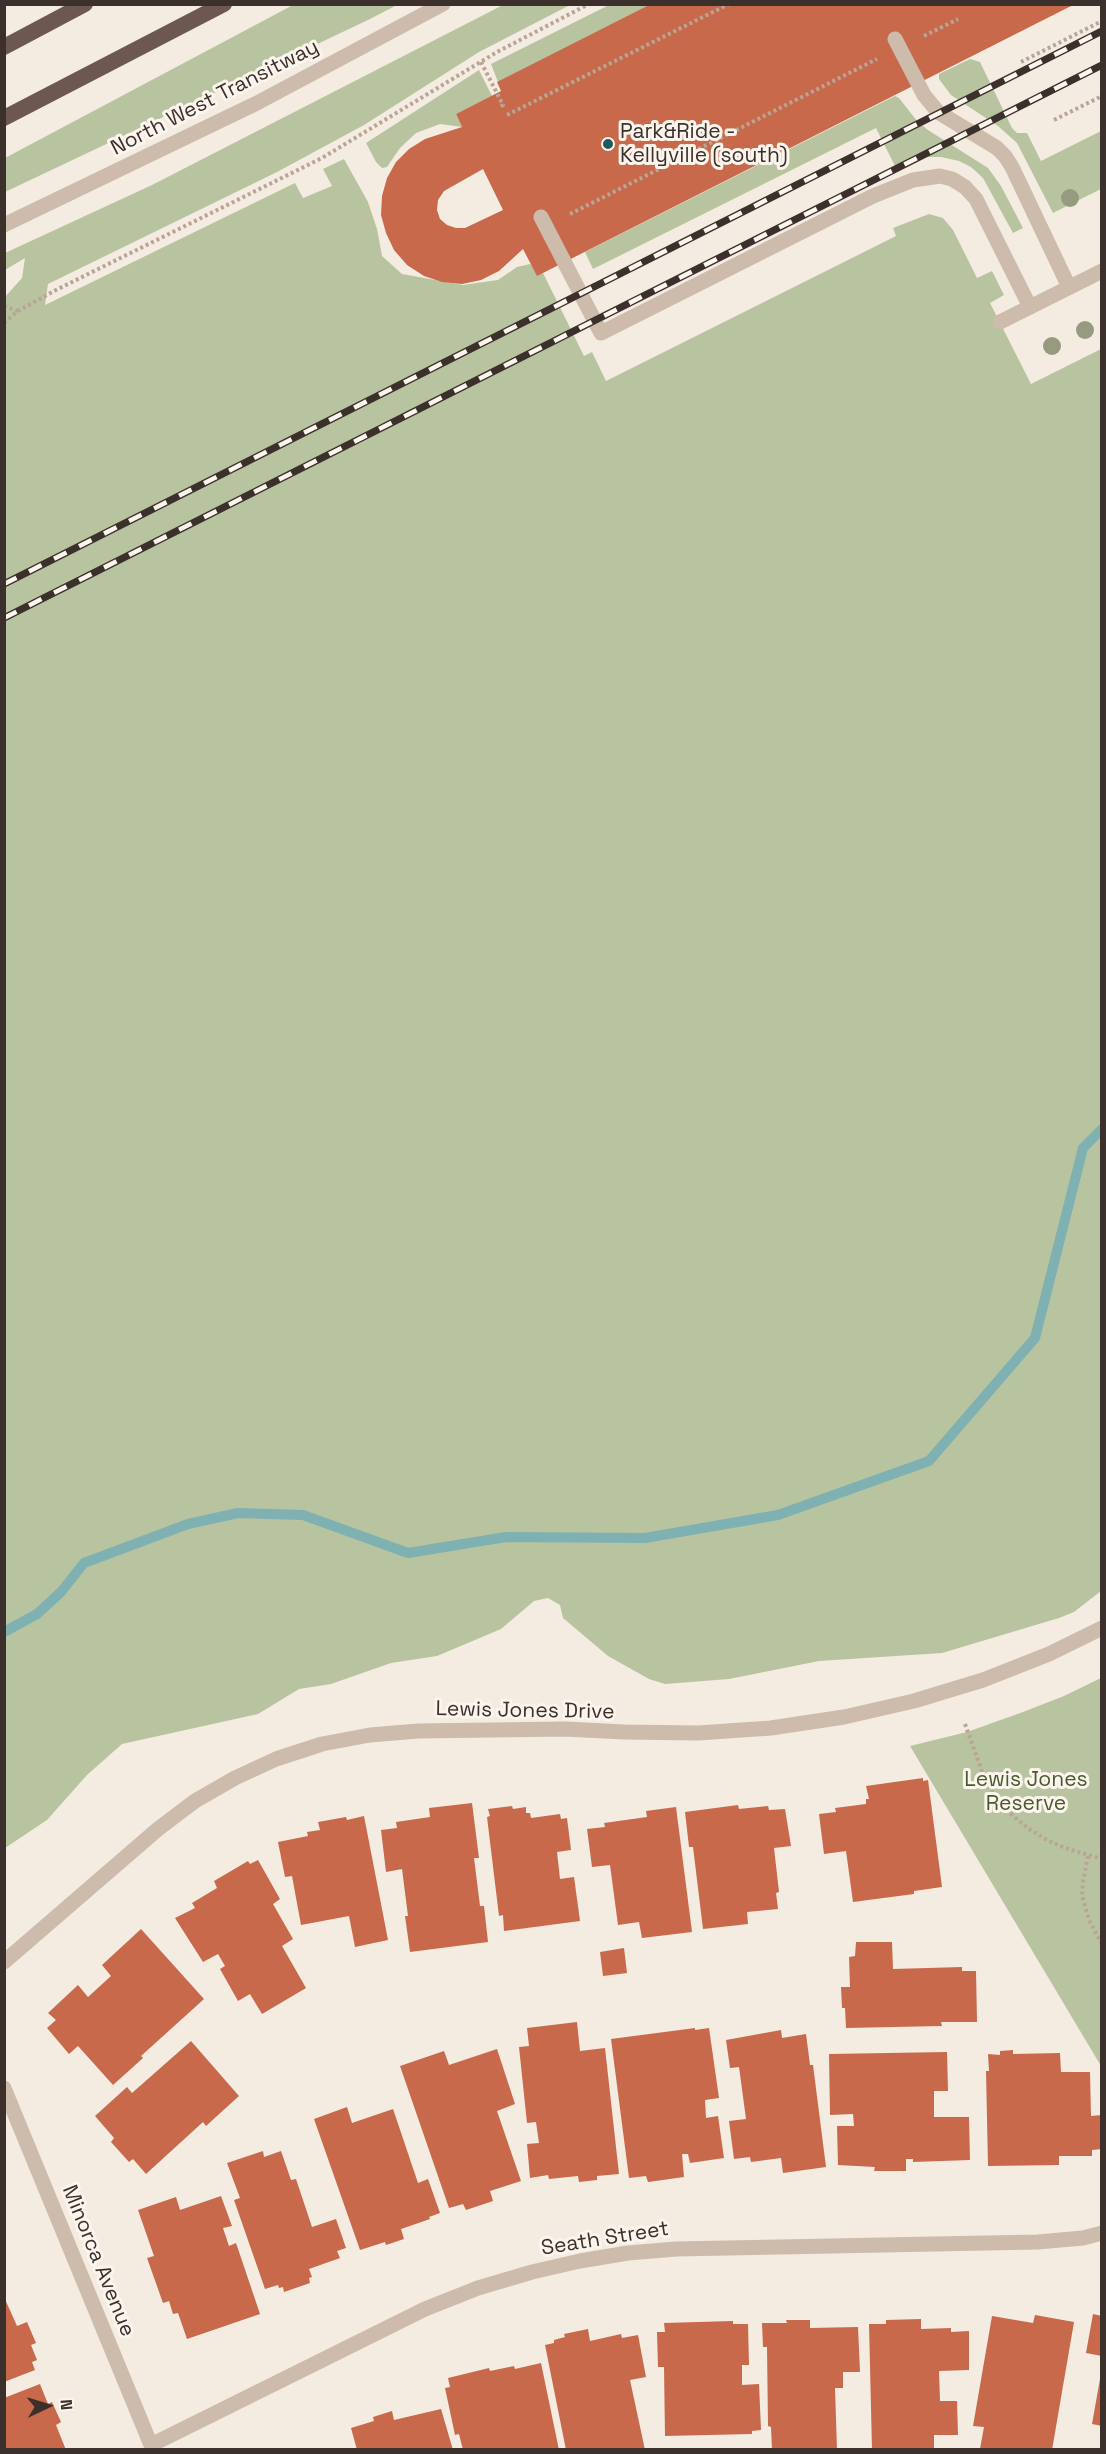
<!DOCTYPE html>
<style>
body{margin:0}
#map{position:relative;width:1106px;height:2454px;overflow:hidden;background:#f4ebe1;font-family:"Space Grotesk",sans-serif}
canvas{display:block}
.frame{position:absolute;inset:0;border:6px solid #3b302b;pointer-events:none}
.north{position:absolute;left:18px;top:2376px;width:60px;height:60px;-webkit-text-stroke:4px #fbf5ee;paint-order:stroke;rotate:86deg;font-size:16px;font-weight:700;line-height:24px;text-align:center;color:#3b302b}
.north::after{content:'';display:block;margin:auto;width:21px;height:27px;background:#3b302b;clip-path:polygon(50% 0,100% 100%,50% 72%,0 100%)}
</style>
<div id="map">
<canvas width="1106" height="2454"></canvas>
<div class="frame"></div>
<div class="north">N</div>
</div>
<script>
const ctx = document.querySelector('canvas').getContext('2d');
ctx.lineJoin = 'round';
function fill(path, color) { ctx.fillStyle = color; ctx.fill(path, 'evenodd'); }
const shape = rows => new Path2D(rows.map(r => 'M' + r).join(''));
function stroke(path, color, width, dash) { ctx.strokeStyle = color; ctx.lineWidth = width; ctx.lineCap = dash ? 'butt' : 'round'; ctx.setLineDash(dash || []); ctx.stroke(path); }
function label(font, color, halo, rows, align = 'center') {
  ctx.font = font + ' "Space Grotesk",sans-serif'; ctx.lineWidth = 6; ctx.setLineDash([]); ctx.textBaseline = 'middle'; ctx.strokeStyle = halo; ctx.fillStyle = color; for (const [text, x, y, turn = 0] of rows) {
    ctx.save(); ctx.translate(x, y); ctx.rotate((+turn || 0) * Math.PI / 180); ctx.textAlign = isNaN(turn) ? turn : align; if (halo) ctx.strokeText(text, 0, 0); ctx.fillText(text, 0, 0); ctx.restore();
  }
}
fill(shape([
 [293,5,397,5,368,20,5,192,5,158],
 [503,5,570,5,479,52,364,125,277,172,48,284,45,305,295,183,303,198,332,186,323,169,344,159,368,202,377,229,382,256,402,274,463,285,498,280,517,267,530,264,543,273,584,356,592,352,606,381,896,236,893,228,929,214,943,218,953,230,977,278,992,271,1004,295,990,303,1031,384,1101,349,1101,1591,1074,1612,1059,1618,942,1653,819,1661,729,1679,665,1684,649,1679,608,1656,563,1618,560,1605,548,1598,534,1601,501,1629,437,1656,391,1663,331,1684,299,1689,258,1714,122,1744,87,1775,47,1820,5,1848,4,298,22,278,25,258,5,270,5,253,152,185],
 [609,5,650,5,498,82,491,64],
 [970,59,980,62,1012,128,1017,133,1027,133,1041,161,1101,131,1101,189,1053,213,1017,143,998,126,951,95,939,79,939,74],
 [479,70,492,96,456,114,462,127,440,124,416,133,400,148,387,167,382,168,376,162,366,143],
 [895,96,899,98,917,121,928,130,988,168,1001,186,1023,228,1013,233,983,178,971,167,959,161,941,157,924,157,896,168,876,128,593,269,585,252],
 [1101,1678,1101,2066,910,1746,967,1732,1023,1712,1064,1696]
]), '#b8c4a0');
stroke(shape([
 [4,1632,37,1614,61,1592,84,1563,188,1524,238,1513,303,1515,408,1553,506,1537,645,1538,778,1515,929,1461,1035,1338,1083,1148,1102,1129]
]), '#7fb0b2', 10);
fill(shape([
 [651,4,1075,4,537,276,523,249,499,271,481,280,462,284,442,282,424,276,407,265,394,250,386,233,381,215,382,196,387,178,396,162,409,149,425,139,462,127,456,114,501,91,497,82],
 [483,169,503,210,465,228,456,228,447,225,440,219,437,210,438,200,444,191],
 [923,1778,923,1781,928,1780,942,1887,914,1891,914,1894,853,1902,846,1851,824,1854,819,1814,836,1812,835,1808,866,1804,866,1799,869,1799,866,1786],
 [472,1803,479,1858,474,1858,480,1906,484,1906,488,1942,410,1952,405,1916,408,1916,402,1869,386,1872,381,1830,397,1828,396,1822,430,1817,429,1808],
 [738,1805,739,1809,768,1806,769,1810,785,1809,791,1846,774,1848,779,1892,776,1893,778,1909,747,1912,748,1924,703,1929,693,1847,689,1847,685,1812],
 [512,1806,513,1809,526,1807,526,1813,530,1813,531,1818,560,1814,561,1819,567,1818,571,1850,557,1852,560,1879,574,1877,580,1921,504,1931,503,1915,499,1916,487,1817,490,1816,488,1809],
 [676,1807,692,1932,642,1938,639,1922,618,1925,610,1865,592,1867,587,1829,605,1827,604,1823,647,1817,646,1811],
 [364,1816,388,1940,355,1947,349,1916,301,1925,292,1876,285,1877,278,1842,308,1836,307,1832,320,1830,318,1822,346,1817,347,1820],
 [258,1860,280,1899,273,1904,293,1939,282,1946,306,1988,262,2014,250,1994,238,2001,220,1969,225,1966,218,1954,203,1962,175,1918,195,1908,192,1903,217,1888,214,1881,248,1861,250,1864],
 [141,1929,204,1999,141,2056,143,2058,113,2085,78,2046,69,2054,47,2028,56,2020,48,2013,78,1985,88,1997,111,1976,102,1965],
 [856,1942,892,1942,893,1969,962,1967,962,1971,976,1971,977,2022,941,2022,942,2026,846,2028,845,2008,842,2008,841,1987,850,1987,849,1957,855,1956],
 [624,1948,627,1973,603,1976,600,1952],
 [577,2022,580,2051,605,2048,619,2174,597,2176,597,2180,579,2182,578,2176,549,2179,548,2175,530,2178,527,2144,539,2143,536,2122,527,2123,519,2047,529,2046,527,2028],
 [695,2028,695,2030,709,2028,719,2098,705,2100,706,2118,718,2116,724,2158,690,2163,688,2154,682,2154,684,2177,648,2182,646,2176,629,2178,611,2039],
 [781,2030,782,2038,806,2034,810,2065,813,2065,826,2167,783,2173,781,2158,751,2162,750,2157,734,2159,729,2121,746,2119,739,2067,730,2068,726,2040],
 [191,2041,239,2096,206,2126,203,2122,146,2174,133,2159,129,2162,111,2142,114,2138,95,2116,127,2087,132,2093],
 [497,2049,515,2104,497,2111,521,2181,490,2191,493,2201,466,2210,463,2204,449,2208,400,2066,444,2051,449,2065],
 [1013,2050,1013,2054,1060,2053,1061,2072,1090,2072,1091,2116,1102,2115,1102,2149,1092,2150,1092,2156,1059,2156,1059,2165,988,2166,986,2071,989,2071,988,2054,1000,2055,1000,2051],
 [947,2052,948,2091,934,2091,934,2117,969,2117,970,2160,913,2162,913,2159,906,2159,906,2171,874,2171,875,2167,838,2165,837,2126,854,2126,853,2114,830,2115,829,2054],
 [347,2107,352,2123,393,2109,418,2183,428,2179,440,2213,429,2217,430,2219,401,2229,404,2239,386,2245,385,2242,360,2250,314,2119],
 [263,2151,264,2157,281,2151,291,2180,296,2179,312,2227,336,2219,346,2248,337,2251,340,2258,309,2269,312,2277,309,2278,310,2283,284,2292,283,2287,279,2288,278,2285,265,2289,234,2200,240,2198,227,2163],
 [221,2196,232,2226,223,2228,229,2246,236,2243,260,2314,187,2339,178,2313,173,2314,169,2301,163,2303,147,2258,154,2256,138,2210,176,2197,180,2210],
 [4,2297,17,2326,27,2322,36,2343,31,2345,37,2360,32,2362,35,2370,4,2382],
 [1093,2314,1102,2316,1102,2356,1086,2353],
 [1035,2315,1074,2322,1052,2450,980,2449,984,2427,973,2426,992,2316,1033,2323],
 [921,2319,921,2329,951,2328,951,2332,969,2331,969,2370,939,2371,940,2401,957,2401,958,2435,934,2435,934,2450,872,2450,869,2324,886,2324,886,2320],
 [786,2320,810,2320,810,2328,858,2327,860,2372,843,2372,843,2388,835,2388,837,2450,772,2450,771,2427,768,2426,767,2347,763,2347,762,2323,787,2323],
 [733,2321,733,2324,748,2324,749,2365,742,2365,742,2385,759,2384,761,2430,752,2431,752,2434,665,2436,664,2367,658,2367,657,2332,665,2332,664,2323],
 [588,2329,590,2341,621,2334,622,2338,638,2335,646,2377,630,2380,645,2450,566,2450,545,2345,554,2343,554,2340,565,2337,564,2334],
 [541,2363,559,2450,463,2450,459,2434,455,2435,445,2388,450,2387,448,2378,489,2368,490,2371,514,2366,515,2369],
 [1100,2379,1102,2379,1102,2426,1092,2424],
 [40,2384,48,2404,52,2402,61,2422,56,2425,66,2450,4,2450,4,2398],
 [441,2409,453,2450,357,2450,351,2428,374,2421,373,2417,392,2411,394,2420]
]), '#c8694b');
stroke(shape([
 [924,36,958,19],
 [481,62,503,105,498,108],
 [1021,62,1102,21],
 [507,115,729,4],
 [1054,120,1102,96],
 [570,214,877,59],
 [4,306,18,311],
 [4,323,18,311,56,290,322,158,497,52,589,4],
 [965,1724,984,1777,991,1791,1001,1806,1029,1829,1047,1840,1065,1848,1102,1859],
 [1088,1856,1083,1882,1082,1895,1089,1920,1102,1944]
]), '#b9a596', 4, [3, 3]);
stroke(shape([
 [895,39,924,95,938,112,997,148,1005,156,1012,167,1069,287],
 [541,217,601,333,873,196,913,180,940,176,952,179,965,187,976,199,1030,307],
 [4,225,257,103,443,4]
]), '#cdbbac', 15);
stroke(shape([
 [1000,322,1102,271],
 [4,1962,158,1829,195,1801,235,1778,276,1759,322,1744,370,1735,418,1731,565,1729,624,1732,698,1733,771,1728,844,1717,914,1701,983,1680,1049,1654,1102,1628],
 [4,2088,153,2450],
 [151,2445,425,2309,478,2288,532,2272,580,2261,628,2253,676,2249,1038,2242,1083,2238,1102,2233]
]), '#cdbbac', 15);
stroke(shape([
 [4,47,85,4],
 [4,118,224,4]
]), '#6c584f', 16);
const rail = shape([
 [4,584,1102,31],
 [4,618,1102,65]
]);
stroke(rail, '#3b302b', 7);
stroke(rail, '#fbf5ee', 4.5, [14]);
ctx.fillStyle = '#969b7f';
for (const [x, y] of [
 [1070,198],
 [1085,330],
 [1052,346]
]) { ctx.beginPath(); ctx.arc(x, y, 9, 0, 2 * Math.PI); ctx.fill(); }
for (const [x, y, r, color] of [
 [608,144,6,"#1f5a5e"]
]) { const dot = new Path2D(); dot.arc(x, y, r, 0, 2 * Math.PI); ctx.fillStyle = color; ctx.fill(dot); stroke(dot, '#fbf5ee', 2); }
label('21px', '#3b302b', '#fbf5ee', [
 ["North West Transitway",215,98,-27],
 ["Lewis Jones Drive",525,1711,1],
 ["Seath Street",605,2239,-9],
 ["Minorca Avenue",98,2261,68]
]);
label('21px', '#3b302b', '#fbf5ee', [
 ["Park&Ride -",620,132],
 ["Kellyville (south)",620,156]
], 'left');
label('21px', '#4a5a2e', '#fbf5ee', [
 ["Lewis Jones",1026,1780],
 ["Reserve",1026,1804]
]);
</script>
